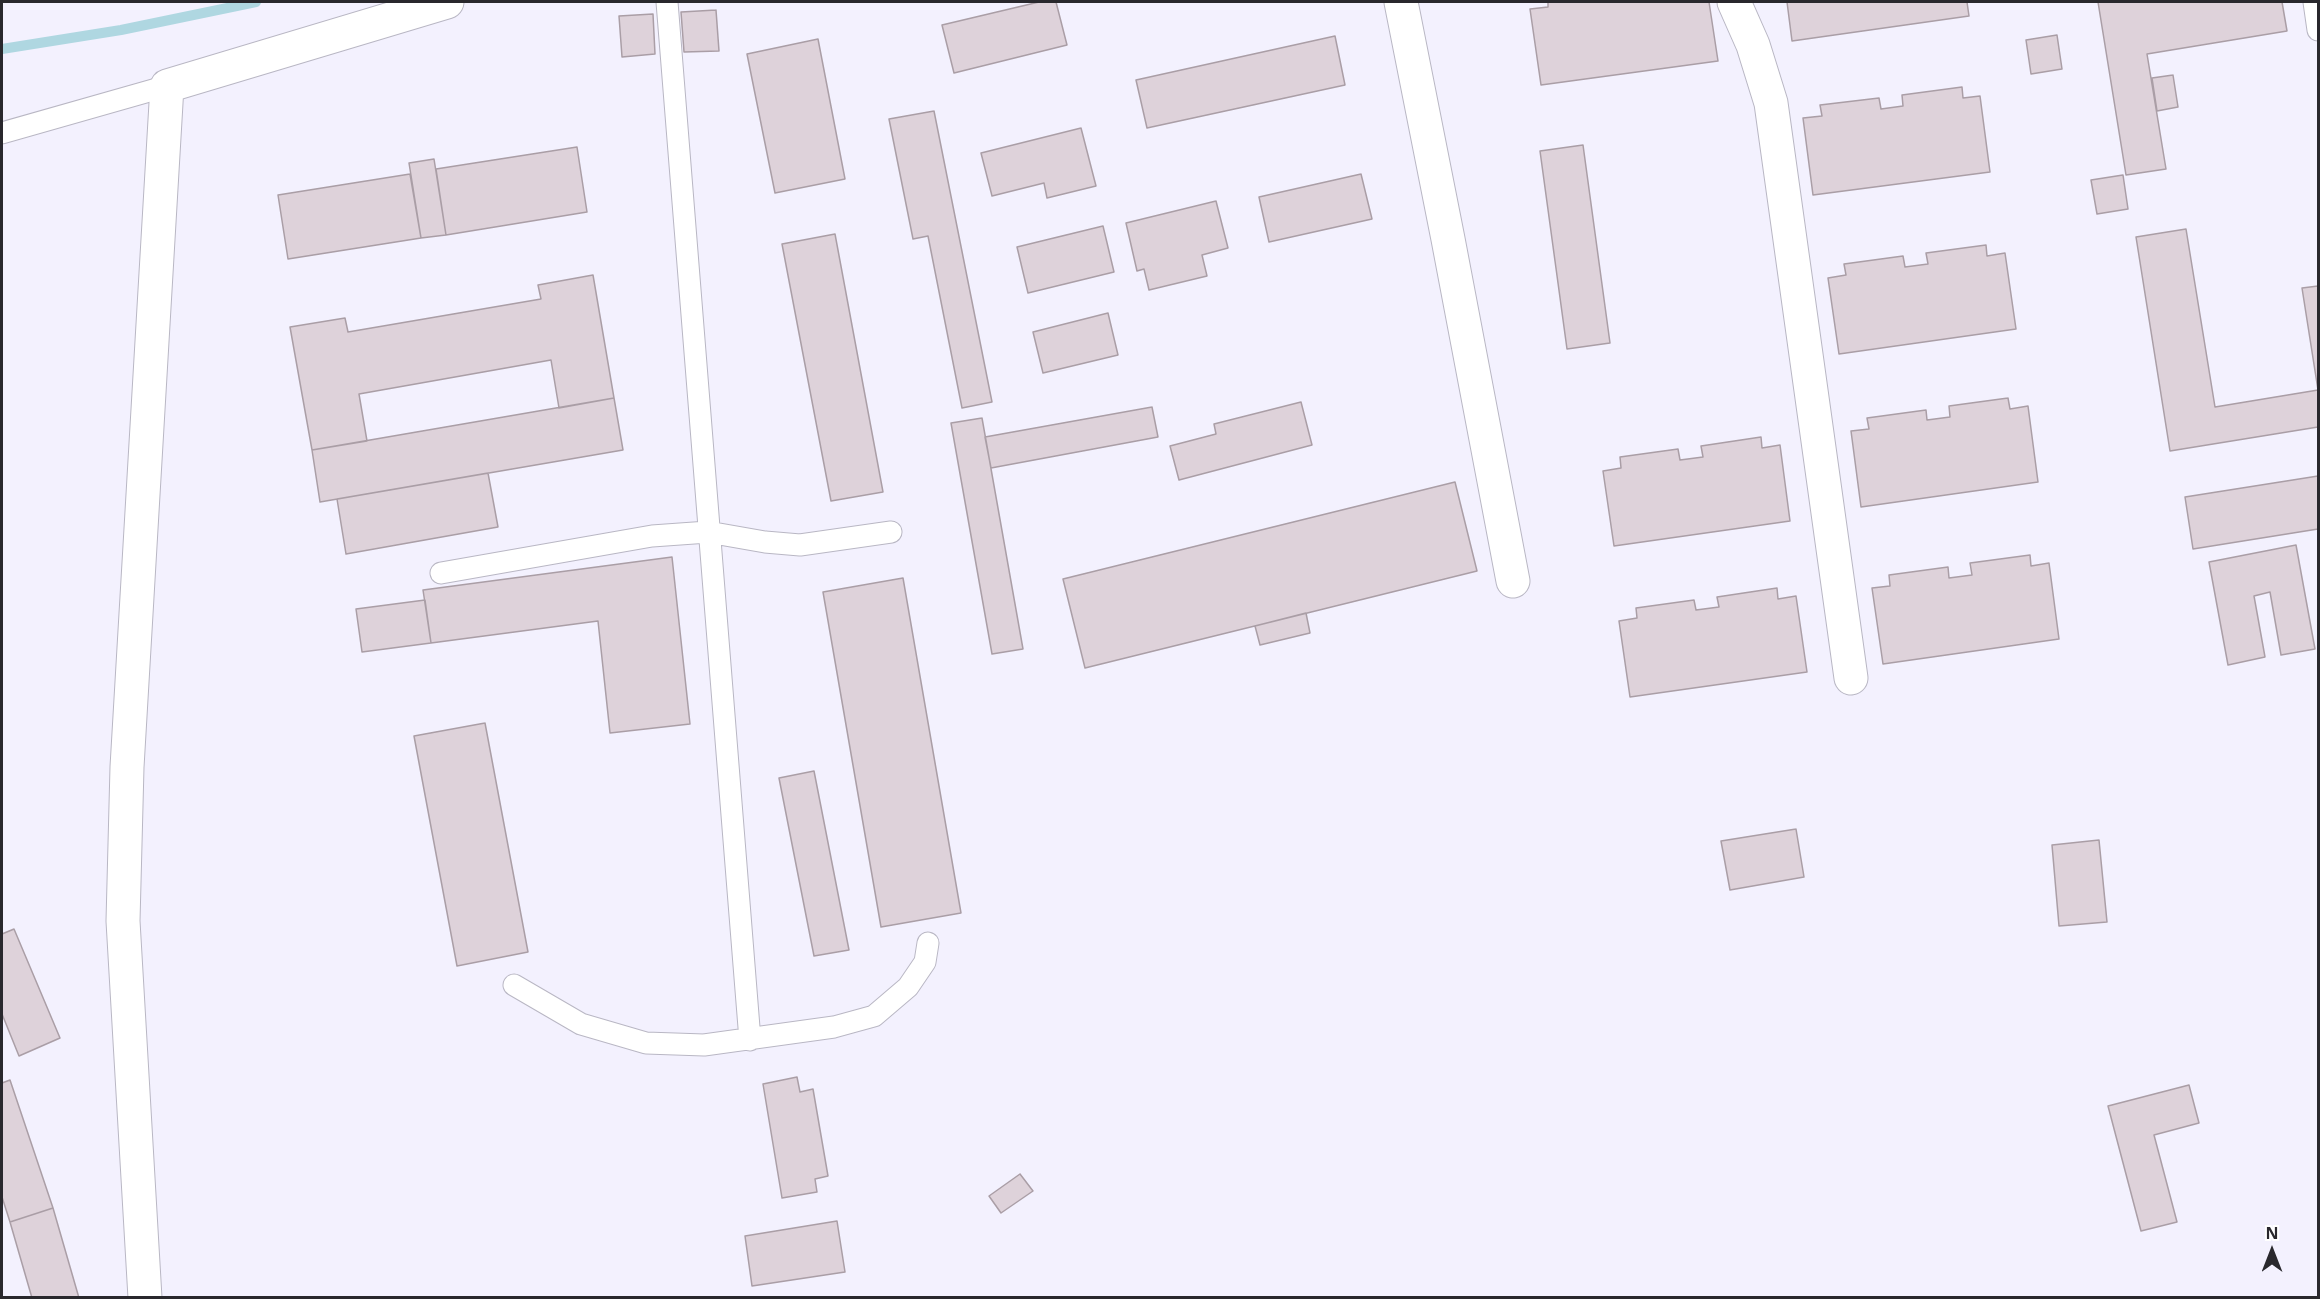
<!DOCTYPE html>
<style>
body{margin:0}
#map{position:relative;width:2320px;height:1299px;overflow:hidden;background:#f3f1fe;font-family:"Open Sans",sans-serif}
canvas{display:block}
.frame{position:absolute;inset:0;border:3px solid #29282d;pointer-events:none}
.north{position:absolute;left:2242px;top:1221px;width:60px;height:60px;-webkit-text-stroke:4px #fff;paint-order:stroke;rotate:0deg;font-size:16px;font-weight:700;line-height:24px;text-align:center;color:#29282d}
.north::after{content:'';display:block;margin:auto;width:21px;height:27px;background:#29282d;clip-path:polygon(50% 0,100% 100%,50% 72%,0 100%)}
</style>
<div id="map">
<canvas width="2320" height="1299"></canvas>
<div class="frame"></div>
<div class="north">N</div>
</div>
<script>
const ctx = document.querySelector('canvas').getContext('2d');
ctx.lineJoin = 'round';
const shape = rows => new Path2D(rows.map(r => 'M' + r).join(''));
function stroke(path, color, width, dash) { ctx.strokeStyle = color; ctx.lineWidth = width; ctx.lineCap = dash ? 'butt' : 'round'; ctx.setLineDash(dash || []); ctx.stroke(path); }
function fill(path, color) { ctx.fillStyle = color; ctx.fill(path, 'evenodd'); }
stroke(shape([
 [2,49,121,30,256,2]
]), '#afd7e1', 10);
const building = shape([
 [1039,2,1056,2,1067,45,954,73,942,25,1039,2],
 [1548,2,1709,2,1718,61,1541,85,1530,9,1548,7,1548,2],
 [1787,2,1967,2,1969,16,1792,41,1787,2],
 [2098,2,2282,2,2287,31,2147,54,2166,169,2126,175,2098,2],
 [716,10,719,51,684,52,681,12,716,10],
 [653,14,655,54,622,57,619,16,653,14],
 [2057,35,2062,69,2031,74,2026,40,2057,35],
 [1335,36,1345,85,1147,128,1136,80,1335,36],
 [818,39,845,179,775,193,747,54,818,39],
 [2173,75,2178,107,2157,111,2152,78,2173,75],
 [1962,87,1963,98,1980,96,1990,172,1813,195,1803,118,1822,116,1820,105,1879,98,1881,109,1903,106,1902,95,1962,87],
 [934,111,992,402,962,408,928,236,913,239,889,119,934,111],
 [1081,128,1096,186,1047,198,1044,183,992,196,981,153,1081,128],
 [1583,145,1610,343,1567,349,1540,151,1583,145],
 [577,147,587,212,446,235,436,169,577,147],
 [434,159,446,235,421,238,409,163,434,159],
 [410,174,421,238,288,259,278,195,410,174],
 [1361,174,1372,219,1269,242,1259,197,1361,174],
 [2123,175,2128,209,2097,214,2091,180,2123,175],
 [1216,201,1228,248,1202,255,1207,276,1149,290,1144,269,1137,271,1126,223,1216,201],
 [1103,226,1114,272,1028,293,1017,247,1103,226],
 [2186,229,2215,407,2318,390,2302,288,2318,286,2318,427,2170,451,2136,237,2186,229],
 [835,234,883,492,831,501,782,244,835,234],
 [1986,245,1987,256,2005,253,2016,329,1839,354,1828,278,1846,275,1844,264,1903,256,1905,267,1928,264,1926,253,1986,245],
 [593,275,614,398,559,408,551,360,359,394,367,441,312,450,290,327,345,318,348,332,541,299,538,285,593,275],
 [1108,313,1118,355,1043,373,1033,332,1108,313],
 [614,398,623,450,320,502,312,450,614,398],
 [2008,398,2010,409,2028,406,2038,482,1861,507,1851,431,1869,429,1867,418,1926,410,1927,420,1950,417,1949,406,2008,398],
 [1301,402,1312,445,1179,480,1170,446,1216,434,1214,424,1301,402],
 [1152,407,1158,437,991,468,985,437,1152,407],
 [982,418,1023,649,992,654,951,423,982,418],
 [1761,437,1762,448,1780,445,1790,521,1614,546,1603,471,1621,468,1620,457,1678,449,1680,460,1703,457,1701,446,1761,437],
 [488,473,498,527,346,554,337,499,488,473],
 [2318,476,2318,529,2193,549,2185,497,2318,476],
 [1455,482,1477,571,1085,668,1063,579,1455,482],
 [2296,545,2315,649,2281,655,2270,592,2254,596,2265,657,2228,665,2209,562,2296,545],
 [2030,555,2031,566,2049,563,2059,639,1883,664,1872,588,1890,586,1889,575,1948,567,1949,578,1972,575,1970,563,2030,555],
 [672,557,690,724,610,733,598,621,431,643,423,590,672,557],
 [903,578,961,913,881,927,823,592,903,578],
 [1777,588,1778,599,1796,596,1807,672,1630,697,1619,621,1637,618,1636,608,1694,600,1696,610,1719,607,1717,597,1777,588],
 [425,600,431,643,362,652,356,609,425,600],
 [1306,613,1310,633,1260,645,1255,626,1306,613],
 [485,723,528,952,457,966,414,736,485,723],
 [814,771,849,950,814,956,779,778,814,771],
 [1796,829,1804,877,1730,890,1721,841,1796,829],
 [2099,840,2107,922,2059,926,2052,845,2099,840],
 [14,929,60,1038,19,1056,2,1014,2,934,14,929],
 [797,1077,800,1092,813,1089,828,1176,815,1179,817,1192,782,1198,763,1084,797,1077],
 [10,1080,53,1208,10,1222,2,1197,2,1083,10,1080],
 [2189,1085,2199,1123,2154,1135,2177,1222,2141,1231,2108,1106,2189,1085],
 [1020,1174,1033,1191,1001,1213,989,1196,1020,1174],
 [53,1208,79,1298,32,1298,10,1222,53,1208],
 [837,1221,845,1272,752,1286,745,1236,837,1221]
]);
fill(building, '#ded2da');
stroke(building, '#aa9ea6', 1.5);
const service = shape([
 [667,2,750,1040],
 [2314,2,2318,30],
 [2,133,167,86],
 [441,573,652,536,708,532,765,542,800,545,891,532],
 [514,985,581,1024,646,1043,704,1045,834,1027,874,1016,908,987,925,962,928,943]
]);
const minor = shape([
 [1401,2,1448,239,1513,581],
 [1734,2,1753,45,1771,103,1851,678],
 [145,1298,123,921,127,767,167,86,447,2]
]);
stroke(service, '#b9b7c4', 23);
stroke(minor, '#b9b7c4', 35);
stroke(service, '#fff', 21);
stroke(minor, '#fff', 33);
</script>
